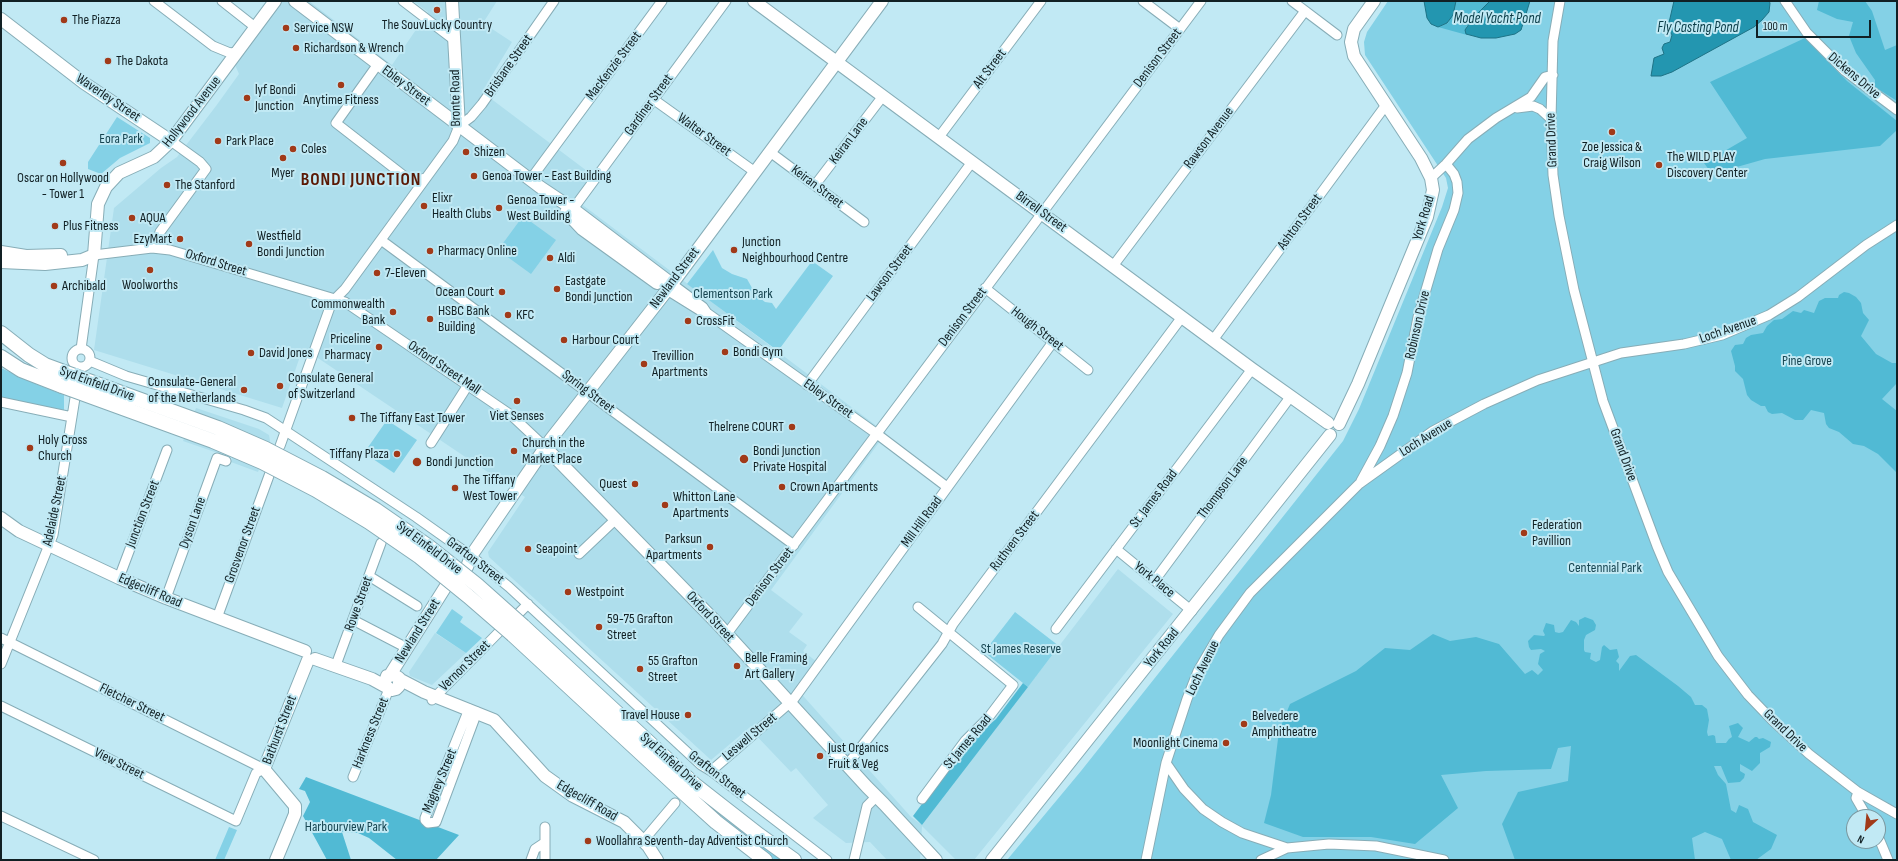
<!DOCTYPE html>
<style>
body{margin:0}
#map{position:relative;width:1898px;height:861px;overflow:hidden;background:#c1e9f4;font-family:"Sofia Sans Condensed",sans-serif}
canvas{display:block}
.frame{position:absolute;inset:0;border:2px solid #112024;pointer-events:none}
.north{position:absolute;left:1846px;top:809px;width:40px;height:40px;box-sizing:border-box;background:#c1e9f4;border:1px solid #7b99a1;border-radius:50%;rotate:207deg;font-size:11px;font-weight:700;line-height:16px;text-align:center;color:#112024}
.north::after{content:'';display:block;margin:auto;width:14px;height:18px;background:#a13a19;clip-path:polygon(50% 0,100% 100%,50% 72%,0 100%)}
.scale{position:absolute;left:1756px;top:20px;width:115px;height:18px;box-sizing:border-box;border:2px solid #112024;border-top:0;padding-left:5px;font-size:12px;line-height:14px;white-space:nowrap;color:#112024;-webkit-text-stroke:3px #c1e9f4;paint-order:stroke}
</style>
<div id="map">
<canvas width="1898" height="861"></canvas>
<div class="frame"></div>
<div class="north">N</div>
<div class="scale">100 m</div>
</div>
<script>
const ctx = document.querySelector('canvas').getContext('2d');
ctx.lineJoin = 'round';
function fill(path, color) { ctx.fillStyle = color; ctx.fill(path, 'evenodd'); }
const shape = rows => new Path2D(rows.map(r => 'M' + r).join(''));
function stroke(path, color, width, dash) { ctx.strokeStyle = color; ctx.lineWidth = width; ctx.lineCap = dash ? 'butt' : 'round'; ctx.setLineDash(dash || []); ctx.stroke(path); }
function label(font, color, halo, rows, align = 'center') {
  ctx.font = font + ' "Sofia Sans Condensed",sans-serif'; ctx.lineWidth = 4; ctx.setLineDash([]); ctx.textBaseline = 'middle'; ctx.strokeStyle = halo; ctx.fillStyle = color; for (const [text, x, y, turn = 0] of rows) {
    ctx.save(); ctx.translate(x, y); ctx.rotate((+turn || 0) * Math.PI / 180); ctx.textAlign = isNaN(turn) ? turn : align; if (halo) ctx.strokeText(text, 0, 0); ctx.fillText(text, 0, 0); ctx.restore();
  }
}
fill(shape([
 [268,1,309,1,392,65,428,12,413,1,497,1,483,23,512,42,482,92,599,180,580,203,886,433,771,590,803,614,789,632,807,645,803,651,817,662,797,689,911,817,922,825,1118,569,1173,614,974,860,956,860,922,826,920,860,887,860,870,842,846,843,813,818,828,805,796,768,791,772,749,728,711,760,489,557,488,552,525,497,303,348,282,408,94,350,114,208,161,168,177,157,216,106,239,74,230,53],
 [196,408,259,429,269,435,270,441,258,472,231,462,232,458,183,441],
 [435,633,466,653,432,685,410,676,409,672]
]), '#aedeec');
fill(shape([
 [1388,1,1897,1,1897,860,1007,860,1081,771,1343,441,1359,409,1442,207,1448,188,1446,178,1365,55,1364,42,1367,32],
 [1854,817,1878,817,1878,841,1854,841],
 [117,117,150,138,150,143,120,158,101,174,88,169,88,162],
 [523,216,556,240,531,274,498,250],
 [713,250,722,268,732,274,747,279,756,295,765,302,772,303,776,309,812,261,833,276,778,351,687,284],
 [1,368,36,384,64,395,64,410,1,398],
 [387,420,417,440,394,473,364,453],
 [452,609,463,617,460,622,482,638,466,653,436,633],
 [1015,612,1059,646,1028,687,984,652],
 [695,794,784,860,775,860,748,839],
 [229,827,237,830,224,860,215,860]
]), '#84d1e6');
fill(shape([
 [1456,1,1490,1,1476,15,1466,27,1466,34,1467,35,1438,27,1448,23],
 [1819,1,1865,1,1872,11,1885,50,1897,45,1897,101,1875,87,1875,80,1856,53,1849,36,1853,22,1837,19,1817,10],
 [1805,38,1847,81,1897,121,1897,130,1880,146,1765,159,1712,174,1704,163,1747,138,1710,82],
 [1844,292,1849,293,1856,297,1861,303,1863,313,1869,320,1861,336,1876,354,1892,363,1897,363,1897,383,1882,399,1897,411,1897,473,1878,454,1864,446,1853,444,1839,432,1829,428,1826,424,1824,413,1811,410,1803,420,1795,420,1782,413,1772,414,1768,412,1765,406,1761,406,1751,400,1747,395,1743,379,1735,371,1735,366,1731,351,1735,345,1743,344,1746,338,1751,335,1763,333,1767,326,1774,320,1782,319,1793,311,1801,313,1804,310,1814,313,1819,301,1825,298,1838,298,1839,295],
 [1585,617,1593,620,1596,625,1595,630,1586,635,1584,640,1584,650,1585,652,1591,653,1590,659,1596,662,1600,660,1602,647,1604,645,1610,650,1617,649,1619,657,1616,661,1619,664,1619,671,1630,656,1636,655,1678,686,1691,697,1695,705,1702,705,1707,709,1709,720,1707,732,1708,736,1713,735,1715,736,1716,743,1726,743,1729,739,1732,737,1729,726,1738,723,1743,728,1738,737,1749,742,1755,737,1757,737,1759,739,1763,738,1771,742,1770,747,1760,753,1760,763,1752,771,1740,764,1740,771,1745,774,1744,778,1740,782,1728,783,1721,766,1714,766,1718,775,1726,784,1731,810,1736,813,1739,805,1748,809,1753,822,1777,835,1771,849,1756,860,1731,860,1722,839,1705,832,1692,838,1695,860,1515,860,1502,824,1518,792,1568,781,1571,746,1558,748,1551,769,1486,771,1441,775,1458,808,1415,844,1371,837,1303,837,1264,823,1271,795,1279,731,1290,704,1356,671,1385,648,1410,650,1433,634,1450,641,1476,637,1499,644,1525,674,1532,670,1538,675,1543,670,1538,664,1540,654,1545,651,1541,649,1531,650,1529,647,1528,641,1534,635,1544,636,1545,635,1543,631,1546,623,1554,625,1555,632,1559,633,1563,632,1571,620,1576,622,1579,626,1579,620],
 [1023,683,1028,687,922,825,913,816,960,753,971,741,996,719],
 [306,777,459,835,436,860,397,860,369,838,358,833,342,832,351,860,327,860,303,816,310,802,305,791,299,789]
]), '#51bad4');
const water = shape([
 [1424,1,1456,1,1453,15,1447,23,1438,27,1431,24,1427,18,1424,1],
 [1490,1,1530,1,1521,30,1515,34,1496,38,1481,38,1466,34,1465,30,1473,18,1490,1],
 [1674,1,1769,1,1770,3,1769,12,1762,20,1754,27,1672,72,1661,76,1651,76,1654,58,1664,54,1662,48,1664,44,1670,42,1672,35,1668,27,1674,1]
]);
fill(water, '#2396b0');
stroke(water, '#1e7386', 1);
const street = shape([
 [154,1,213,46,230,53,237,52],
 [222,1,255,27],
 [403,1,454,40],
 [1143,1,1180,29],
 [1292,1,1337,35],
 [1560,1,1553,41,1551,119,1553,175,1559,216,1574,290,1603,401,1657,546,1668,572,1718,656,1748,695,1772,720,1809,754,1858,792,1897,814],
 [1785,1,1807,33,1845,71,1897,110],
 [378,64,336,123,408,179,413,181,426,178],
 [653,99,755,172],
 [1517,108,1533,106,1540,109,1551,119],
 [939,137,1041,1],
 [770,152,864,222],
 [1431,178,1446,164,1468,139,1496,118,1531,97,1545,77,1553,75],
 [530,180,662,1],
 [815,185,883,96],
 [573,209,726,1],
 [158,238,160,232,206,169,200,162,171,141],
 [381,240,794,545],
 [1113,266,1305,11],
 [672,284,703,307,707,313,877,434,947,487],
 [985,288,1088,370],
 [667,290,704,313],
 [1213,340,1386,105],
 '72 358a9 9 0 1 1 18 0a9 9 0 1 1-18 0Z',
 [81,349,94,255,152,248,170,250,345,302,511,415,545,447],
 [90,361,126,376,244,410,266,418,416,517,471,556,509,587,701,765,711,771,827,860],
 [807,385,972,162],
 [1,402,72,417],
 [431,443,468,385],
 [280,446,330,307,335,299,345,289,453,141,459,126,471,117,482,104,554,1],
 [1361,481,1380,446,1393,416,1407,373,1418,317,1438,249,1454,210,1458,193,1457,182,1454,174,1446,164],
 [1116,549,1192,611],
 [579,554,616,519],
 [369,576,417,606],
 [119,578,167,450],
 [1155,580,1291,396],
 [166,598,217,458,226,461],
 [918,607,1013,685,988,718,965,741,922,799],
 [519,613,528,604],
 [217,618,270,473],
 [353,620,407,648],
 [1056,629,1252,369],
 [726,635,1201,1],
 [1,638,264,769],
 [1,664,53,535,75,398],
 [336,665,381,543],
 [432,700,499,632],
 [1,706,236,821,256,773,264,769],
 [469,709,425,818,425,820,428,823,436,822,477,712],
 [1166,763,1184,789,1203,809,1222,822,1242,833,1287,848],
 [847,765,942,644,953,624,1182,317],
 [711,771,793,700,1053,342],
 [353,777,389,689],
 [1858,792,1856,798,1867,817],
 [1,816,94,860],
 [545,827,545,860],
 [1878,836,1888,860],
 [643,841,675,803],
 [531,860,535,849,544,843],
 [854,860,867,806,877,796],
 [1146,860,1166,763,1187,699,1198,671,1219,635,1250,593,1359,484,1433,431,1484,404,1538,380,1621,353,1684,344,1722,335,1769,315,1798,297,1866,245,1897,225],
 [1261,860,1287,848,1329,844,1376,846,1444,860]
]);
const secondary = shape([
 [295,1,540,187,573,209,672,284],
 [452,1,459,126],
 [754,1,1252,369,1328,423],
 [1,19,84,83,171,141],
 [566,212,582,229,657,283],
 [1,252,26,256,61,255],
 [94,255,98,204,106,187,119,173,154,157,171,141,275,1],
 [1,262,45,264,82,260,94,255],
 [1339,424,1358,384,1427,217,1433,190,1431,178,1421,158,1354,56,1351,42,1354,29,1374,1],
 [545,447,716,622,867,787,884,804,936,860],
 [1,518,19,531,119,578,166,598,305,651],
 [467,567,471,556,551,439,672,284,882,1],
 [315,659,372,679,392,690,396,689,399,686,399,678,394,675,387,676,385,682,386,686],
 [390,675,446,586],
 [399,679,424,692,494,720,545,776,573,796,624,822,648,846,657,860],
 [276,860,295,814,295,806,264,769,308,660],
 [992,860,1330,435]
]);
const primary = shape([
 [1,333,29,355,45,365,64,372],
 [1,357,21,370,62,386],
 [523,626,695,785,759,835,794,860],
 [513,635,685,794,716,822,765,860]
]);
stroke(street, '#87adb7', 11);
stroke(secondary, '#87adb7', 14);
stroke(primary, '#87adb7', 16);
stroke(street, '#fff', 9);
stroke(secondary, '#fff', 12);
stroke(primary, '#fff', 14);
const primaryBridge = shape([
 [64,372,218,428,266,449,322,478,376,510,428,546,477,585,523,626],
 [62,386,213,441,262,462,316,490,369,522,420,557,468,596,513,635]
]);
stroke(primaryBridge, '#87adb7', 16, []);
stroke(primaryBridge, '#fff', 14);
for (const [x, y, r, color] of [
 [437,10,4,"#a13a19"],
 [64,20,4,"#a13a19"],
 [286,28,4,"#a13a19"],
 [296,48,4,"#a13a19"],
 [108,61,4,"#a13a19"],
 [341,85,4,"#a13a19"],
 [247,98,4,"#a13a19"],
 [1612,132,4,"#a13a19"],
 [218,141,4,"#a13a19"],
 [293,149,4,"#a13a19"],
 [466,152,4,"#a13a19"],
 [283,158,4,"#a13a19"],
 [63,163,4,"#a13a19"],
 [1659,165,4,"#a13a19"],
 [474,176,4,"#a13a19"],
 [167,185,4,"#a13a19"],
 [424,206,4,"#a13a19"],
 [499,208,4,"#a13a19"],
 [132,218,4,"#a13a19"],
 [55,226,4,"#a13a19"],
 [180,239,4,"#a13a19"],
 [249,244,4,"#a13a19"],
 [734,250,4,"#a13a19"],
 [430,251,4,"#a13a19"],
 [550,258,4,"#a13a19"],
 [150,270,4,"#a13a19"],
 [377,273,4,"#a13a19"],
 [54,286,4,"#a13a19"],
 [557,289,4,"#a13a19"],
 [502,292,4,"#a13a19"],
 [393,312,4,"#a13a19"],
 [508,315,4,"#a13a19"],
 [430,319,4,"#a13a19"],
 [688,321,4,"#a13a19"],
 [564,340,4,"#a13a19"],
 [379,347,4,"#a13a19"],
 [725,352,4,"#a13a19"],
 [251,353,4,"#a13a19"],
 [644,364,4,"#a13a19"],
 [280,386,4,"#a13a19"],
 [244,390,4,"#a13a19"],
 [517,401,4,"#a13a19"],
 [352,418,4,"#a13a19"],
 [792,427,4,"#a13a19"],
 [30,448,4,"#a13a19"],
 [514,451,4,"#a13a19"],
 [397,454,4,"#a13a19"],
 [744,459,5,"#a13a19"],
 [417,462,5,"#a13a19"],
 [635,484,4,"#a13a19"],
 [782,487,4,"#a13a19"],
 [455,488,4,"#a13a19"],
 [665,505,4,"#a13a19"],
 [1524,533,4,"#a13a19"],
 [710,547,4,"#a13a19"],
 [528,549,4,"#a13a19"],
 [568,592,4,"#a13a19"],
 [599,627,4,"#a13a19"],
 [737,666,4,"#a13a19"],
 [640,669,4,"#a13a19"],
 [688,715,4,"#a13a19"],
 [1244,724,4,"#a13a19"],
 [1226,743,4,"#a13a19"],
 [820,756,4,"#a13a19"],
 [588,841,4,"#a13a19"]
]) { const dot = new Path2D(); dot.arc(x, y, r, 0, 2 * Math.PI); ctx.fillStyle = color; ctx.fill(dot); stroke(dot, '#c1e9f4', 1.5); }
label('14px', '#112024', '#c1e9f4', [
 ["The Piazza",72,20],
 ["The SouvLucky Country",437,25,"center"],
 ["Service NSW",294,28],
 ["Richardson & Wrench",304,48],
 ["The Dakota",116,61],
 ["lyf Bondi",255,90],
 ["Junction",255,106],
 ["Anytime Fitness",341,100,"center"],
 ["Park Place",226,141],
 ["Zoe Jessica &",1612,147,"center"],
 ["Craig Wilson",1612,163,"center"],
 ["Coles",301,149],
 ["Shizen",474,152],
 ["The WILD PLAY",1667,157],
 ["Discovery Center",1667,173],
 ["Myer",283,173,"center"],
 ["Genoa Tower - East Building",482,176],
 ["Oscar on Hollywood",63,178,"center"],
 ["- Tower 1",63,194,"center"],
 ["The Stanford",175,185],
 ["Elixr",432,198],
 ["Health Clubs",432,214],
 ["Genoa Tower -",507,200],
 ["West Building",507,216],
 ["AQUA",140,218],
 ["Plus Fitness",63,226],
 ["Westfield",257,236],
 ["Bondi Junction",257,252],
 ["EzyMart",172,239,"right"],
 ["Junction",742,242],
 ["Neighbourhood Centre",742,258],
 ["Pharmacy Online",438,251],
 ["Aldi",558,258],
 ["7-Eleven",385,273],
 ["Eastgate",565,281],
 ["Bondi Junction",565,297],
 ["Woolworths",150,285,"center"],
 ["Archibald",62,286],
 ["Ocean Court",494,292,"right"],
 ["Commonwealth",385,304,"right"],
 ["Bank",385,320,"right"],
 ["HSBC Bank",438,311],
 ["Building",438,327],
 ["KFC",516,315],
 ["CrossFit",696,321],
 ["Priceline",371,339,"right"],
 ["Pharmacy",371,355,"right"],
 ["Harbour Court",572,340],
 ["Bondi Gym",733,352],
 ["David Jones",259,353],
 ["Trevillion",652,356],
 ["Apartments",652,372],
 ["Consulate General",288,378],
 ["of Switzerland",288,394],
 ["Consulate-General",236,382,"right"],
 ["of the Netherlands",236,398,"right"],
 ["Viet Senses",517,416,"center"],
 ["The Tiffany East Tower",360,418],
 ["Thelrene COURT",784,427,"right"],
 ["Holy Cross",38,440],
 ["Church",38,456],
 ["Church in the",522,443],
 ["Market Place",522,459],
 ["Bondi Junction",753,451],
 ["Private Hospital",753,467],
 ["Tiffany Plaza",389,454,"right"],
 ["Bondi Junction",426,462],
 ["The Tiffany",463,480],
 ["West Tower",463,496],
 ["Quest",627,484,"right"],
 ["Crown Apartments",790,487],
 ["Whitton Lane",673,497],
 ["Apartments",673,513],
 ["Federation",1532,525],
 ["Pavillion",1532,541],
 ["Parksun",702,539,"right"],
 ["Apartments",702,555,"right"],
 ["Seapoint",536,549],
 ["Westpoint",576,592],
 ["59-75 Grafton",607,619],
 ["Street",607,635],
 ["Belle Framing",745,658],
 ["Art Gallery",745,674],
 ["55 Grafton",648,661],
 ["Street",648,677],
 ["Travel House",680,715,"right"],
 ["Belvedere",1252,716],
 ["Amphitheatre",1252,732],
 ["Moonlight Cinema",1218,743,"right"],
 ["Just Organics",828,748],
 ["Fruit & Veg",828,764],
 ["Woollahra Seventh-day Adventist Church",596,841]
], 'left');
label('14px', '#112024', '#c1e9f4', [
 ["Denison Street",1158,58,-53],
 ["Brisbane Street",509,66,-55],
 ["MacKenzie Street",614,66,-53],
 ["Alt Street",990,69,-53],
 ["Dickens Drive",1854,76,40],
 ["Ebley Street",406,86,37],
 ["Waverley Street",108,98,34],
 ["Bronte Road",456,98,-91],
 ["Gardiner Street",649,105,-54],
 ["Hollywood Avenue",192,112,-52],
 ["Walter Street",704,135,36],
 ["Rawson Avenue",1209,138,-53],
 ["Grand Drive",1552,140,-92],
 ["Keiran Lane",849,141,-53],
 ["Keiran Street",817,187,37],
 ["Birrell Street",1041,212,36],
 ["York Road",1424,218,-73],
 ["Ashton Street",1300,222,-54],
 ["Oxford Street",216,263,17],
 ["Lawson Street",890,273,-53],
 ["Newland Street",675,278,-53],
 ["Denison Street",963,317,-53],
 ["Robinson Drive",1418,325,-77],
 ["Hough Street",1037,329,38],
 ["Loch Avenue",1728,330,-19],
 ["Oxford Street Mall",444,368,34],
 ["Syd Einfeld Drive",97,384,20],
 ["Spring Street",588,392,37],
 ["Ebley Street",828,399,35],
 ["Loch Avenue",1426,438,-32],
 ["Grand Drive",1623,455,70],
 ["Thompson Lane",1223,488,-53],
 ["St. James Road",1154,499,-53],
 ["Adelaide Street",55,511,-78],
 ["Junction Street",143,514,-69],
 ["Mill Hill Road",922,522,-54],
 ["Dyson Lane",193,523,-70],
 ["Ruthven Street",1015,541,-53],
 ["Grosvenor Street",243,545,-70],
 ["Syd Einfeld Drive",429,548,37],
 ["Grafton Street",475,561,37],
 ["Denison Street",770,577,-53],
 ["York Place",1154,580,39],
 ["Edgecliff Road",150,591,23],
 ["Rowe Street",359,604,-70],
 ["Oxford Street",710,617,47],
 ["Newland Street",418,631,-58],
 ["York Road",1162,648,-51],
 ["Vernon Street",465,666,-45],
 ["Loch Avenue",1203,668,-64],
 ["Fletcher Street",132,703,26],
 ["Bathurst Street",280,730,-69],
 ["Grand Drive",1785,731,44],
 ["Harkness Street",371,733,-68],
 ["Leswell Street",750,737,-40],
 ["St James Road",968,742,-50],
 ["Syd Einfeld Drive",671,762,42],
 ["View Street",119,764,26],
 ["Grafton Street",717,775,38],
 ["Magney Street",440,781,-67],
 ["Edgecliff Road",587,801,30]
]);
label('14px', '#174551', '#c1e9f4', [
 ["Eora Park",121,139],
 ["Clementson Park",733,294],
 ["Pine Grove",1807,361],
 ["Centennial Park",1605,568],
 ["St James Reserve",1021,649],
 ["Harbourview Park",346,827]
]);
label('italic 15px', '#0a3c47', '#c1e9f4', [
 ["Model Yacht Pond",1497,19],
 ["Fly Casting Pond",1698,28]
]);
ctx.letterSpacing = '1px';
label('bold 18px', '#5a1804', '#c1e9f4', [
 ["BONDI JUNCTION",361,180]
]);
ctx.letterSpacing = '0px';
</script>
